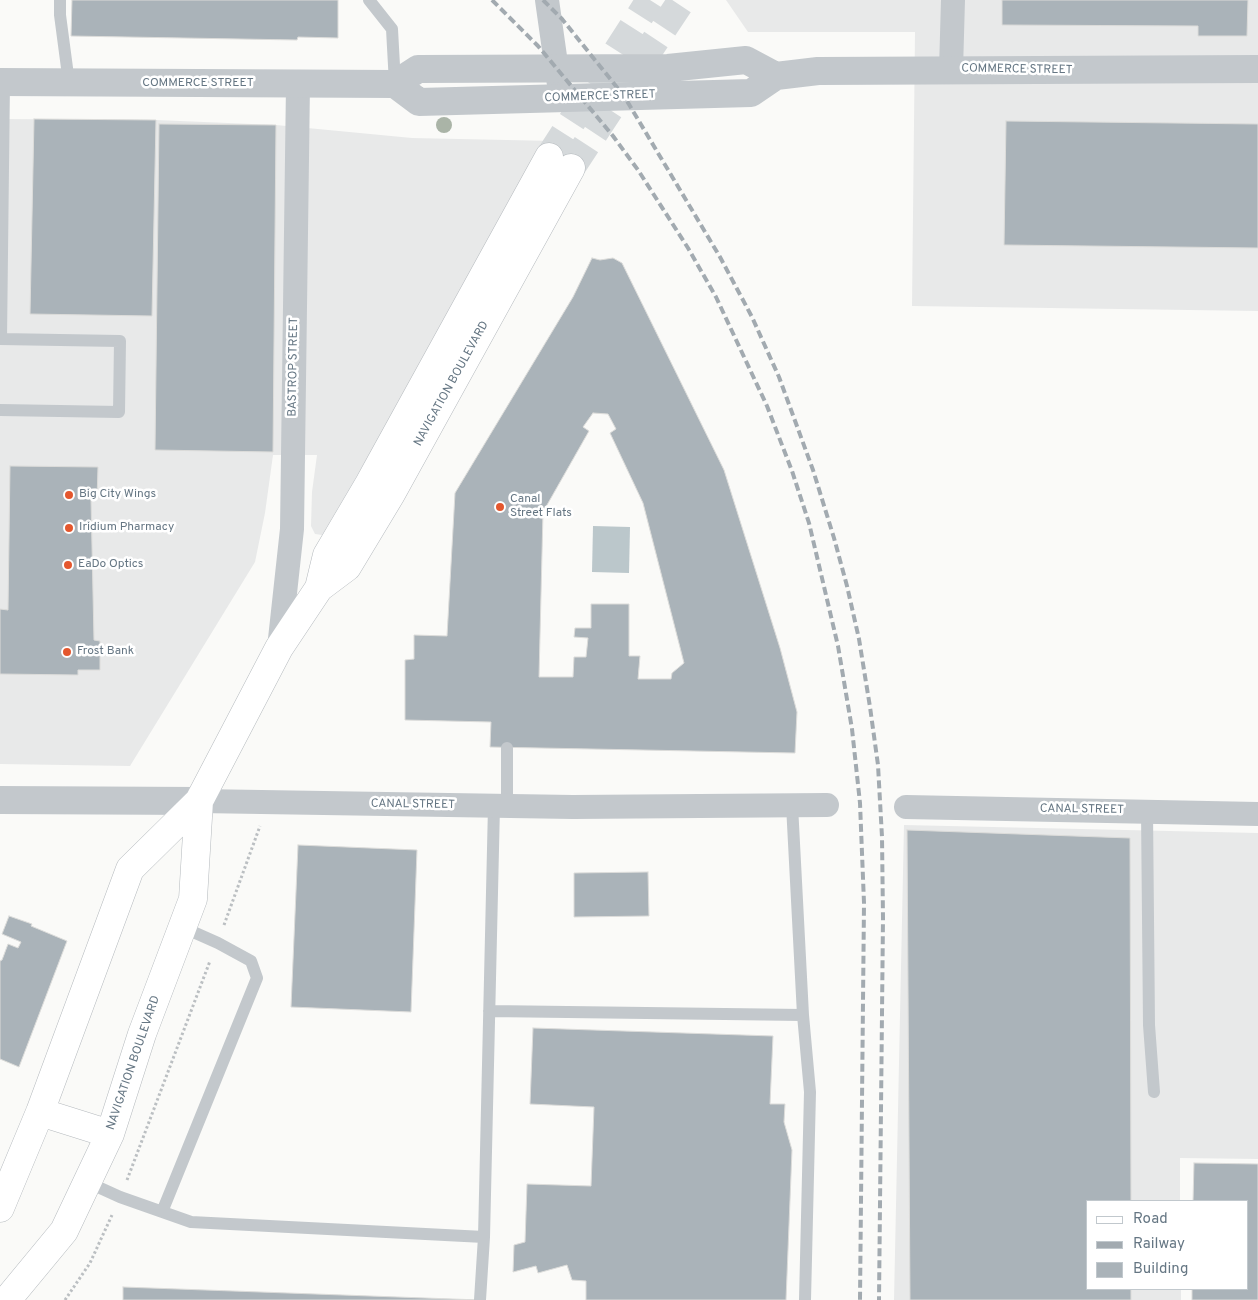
<!DOCTYPE html>
<style>
body{margin:0}
#map{position:relative;width:1258px;height:1300px;overflow:hidden;background:#fafaf8;font-family:Overpass,sans-serif}
canvas{display:block}
.legend{position:absolute;left:1086px;top:1200px;width:162px;height:90px;box-sizing:border-box;background:#fff;border:1px solid #c1c8cd;margin:0;padding:6px 9px;list-style:none;font-size:15px;color:#657683}
.legend li{display:flex;align-items:center;gap:10px;height:25px}
.legend b{width:25px;border:1px solid #c1c8cd}
</style>
<div id="map">
<canvas width="1258" height="1300"></canvas>
<ul class="legend">
<li><b style="height:6px;background:#fff"></b>Road</li>
<li><b style="height:6px;background:#a2aab0"></b>Railway</li>
<li><b style="height:14px;background:#aab3b9"></b>Building</li>
</ul>
</div>
<script>
const ctx = document.querySelector('canvas').getContext('2d');
ctx.lineJoin = 'round';
function fill(path, color) { ctx.fillStyle = color; ctx.fill(path, 'evenodd'); }
const shape = rows => new Path2D(rows.map(r => 'M' + r).join(''));
function stroke(path, color, width, dash) { ctx.strokeStyle = color; ctx.lineWidth = width; ctx.lineCap = dash ? 'butt' : 'round'; ctx.setLineDash(dash || []); ctx.stroke(path); }
function label(font, color, halo, rows, align = 'center') {
  ctx.font = font + ' Overpass,sans-serif'; ctx.lineWidth = 5; ctx.setLineDash([]); ctx.textBaseline = 'middle'; ctx.strokeStyle = halo; ctx.fillStyle = color; for (const [text, x, y, turn = 0] of rows) {
    ctx.save(); ctx.translate(x, y); ctx.rotate((+turn || 0) * Math.PI / 180); ctx.textAlign = isNaN(turn) ? turn : align; if (halo) ctx.strokeText(text, 0, 0); ctx.fillText(text, 0, 0); ctx.restore();
  }
}
fill(shape([
 [726,0,1258,0,1258,311,912,306,915,32,748,32],
 [0,119,156,120,276,125,412,138,554,141,322,535,315,534,311,526,312,492,317,455,273,455,265,513,255,562,130,766,0,764],
 [904,825,1258,833,1258,1159,1180,1158,1180,1201,1087,1201,1087,1289,1181,1289,1181,1300,894,1300]
]), '#e8e9e9');
fill(shape([
 [593,526,630,527,629,573,592,572]
]), '#bbc7cb');
const building = shape([
 [72,0,338,0,338,38,298,37,297,40,71,36,72,0],
 [1002,0,1248,0,1247,36,1198,36,1198,26,1002,25,1002,0],
 [34,119,156,120,152,316,30,314,34,119],
 [1006,121,1258,124,1258,248,1004,245,1006,121],
 [159,124,276,125,273,452,155,450,159,124],
 [592,258,600,260,613,258,622,263,724,470,780,648,797,712,795,753,490,747,491,722,405,720,405,660,414,659,414,635,447,636,455,493,573,297,592,258],
 [593,413,608,414,616,429,610,433,643,503,684,663,672,673,671,679,638,679,640,656,629,656,629,604,591,604,591,628,575,628,574,637,588,638,586,657,574,657,573,677,539,677,543,512,589,431,583,427,593,413],
 [10,466,98,467,97,499,91,499,94,640,100,641,100,670,78,670,78,675,0,674,0,609,8,610,10,466],
 [907,830,1130,838,1131,1201,1087,1201,1087,1289,1131,1289,1131,1300,910,1300,907,830],
 [298,845,417,850,411,1012,291,1007,298,845],
 [648,872,649,916,574,917,574,873,648,872],
 [9,916,32,924,31,926,67,941,19,1067,0,1059,0,961,2,960,8,944,18,948,21,942,2,934,9,916],
 [533,1028,773,1036,770,1104,785,1104,784,1122,792,1150,786,1300,586,1300,586,1281,572,1280,567,1265,538,1273,536,1266,513,1272,514,1245,525,1242,527,1184,591,1186,594,1107,530,1104,533,1028],
 [1194,1163,1258,1164,1258,1300,1192,1300,1192,1289,1247,1289,1247,1201,1193,1201,1194,1163],
 [123,1287,480,1300,123,1300,123,1287]
]);
fill(building, '#aab3b9');
stroke(building, '#dcdcda', 1);
stroke(shape([
 [549,157,650,0],
 [571,168,682,0]
]), '#d5d9db', 28, [28, 14]);
const primary = shape([
 [319,588,327,555,370,482,549,157],
 [40,1112,110,1134],
 [0,1208,40,1112,130,869,199,801,279,648,319,588,347,567,391,494,571,168],
 [7,1300,64,1231,110,1134,142,1034,193,899,199,801]
]);
stroke(primary, '#b5babe', 29);
stroke(shape([
 [224,925,260,826],
 [127,1180,210,961],
 [65,1300,90,1263,112,1215]
]), '#bbbfc2', 3, [2.5, 2.5]);
stroke(shape([
 [60,0,60,15,69,83],
 [369,0,392,29,395,84],
 [0,339,120,341,119,412,0,410],
 [1,339,4,82],
 [507,748,507,806],
 [1147,811,1149,1025,1154,1092],
 [489,1011,803,1015,792,805],
 [803,1015,810,1092,805,1300],
 [87,1182,120,1197,191,1222,484,1237,494,806],
 [162,1212,257,978,251,961,218,943,182,927],
 [480,1300,484,1237]
]), '#c3c8cc', 12);
stroke(shape([
 [547,0,561,99],
 [951,70,953,0],
 [279,648,292,529,298,84],
 [199,801,573,807,827,805],
 [906,807,1258,814]
]), '#c3c8cc', 24);
stroke(shape([
 [0,82,395,84,418,69,668,68,746,60,776,76],
 [395,84,419,102,751,93,776,76,818,71,1258,69],
 [0,800,199,801]
]), '#c3c8cc', 28);
stroke(primary, '#fff', 28);
stroke(shape([
 [492,0,538,46,613,136,638,170,688,248,716,297,767,406,792,471,809,523,838,646,852,729,860,803,864,903,860,1300],
 [543,0,562,19,624,96,720,257,752,317,779,377,813,470,834,538,847,586,859,639,870,707,878,765,882,837,883,918,879,1300]
]), '#a2aab0', 4, [8, 4]);
ctx.fillStyle = '#aab4a7';
for (const [x, y] of [
 [444,125]
]) { ctx.beginPath(); ctx.arc(x, y, 8, 0, 2 * Math.PI); ctx.fill(); }
for (const [x, y, r, color] of [
 [69,495,5,"#e4572e"],
 [500,507,5,"#e4572e"],
 [69,528,5,"#e4572e"],
 [68,565,5,"#e4572e"],
 [67,652,5,"#e4572e"]
]) { const dot = new Path2D(); dot.arc(x, y, r, 0, 2 * Math.PI); ctx.fillStyle = color; ctx.fill(dot); stroke(dot, '#fff', 2); }
label('12px', '#657683', '#fff', [
 ["COMMERCE STREET",1017,70,1],
 ["COMMERCE STREET",198,84],
 ["COMMERCE STREET",600,97,-2],
 ["BASTROP STREET",294,367,-89],
 ["NAVIGATION BOULEVARD",452,384,-61],
 ["CANAL STREET",413,805,1],
 ["CANAL STREET",1082,810,1],
 ["NAVIGATION BOULEVARD",134,1063,-71]
]);
label('12px', '#657683', '#fff', [
 ["Big City Wings",79,495],
 ["Canal",510,500],
 ["Street Flats",510,514],
 ["Iridium Pharmacy",79,528],
 ["EaDo Optics",78,565],
 ["Frost Bank",77,652]
], 'left');
</script>
